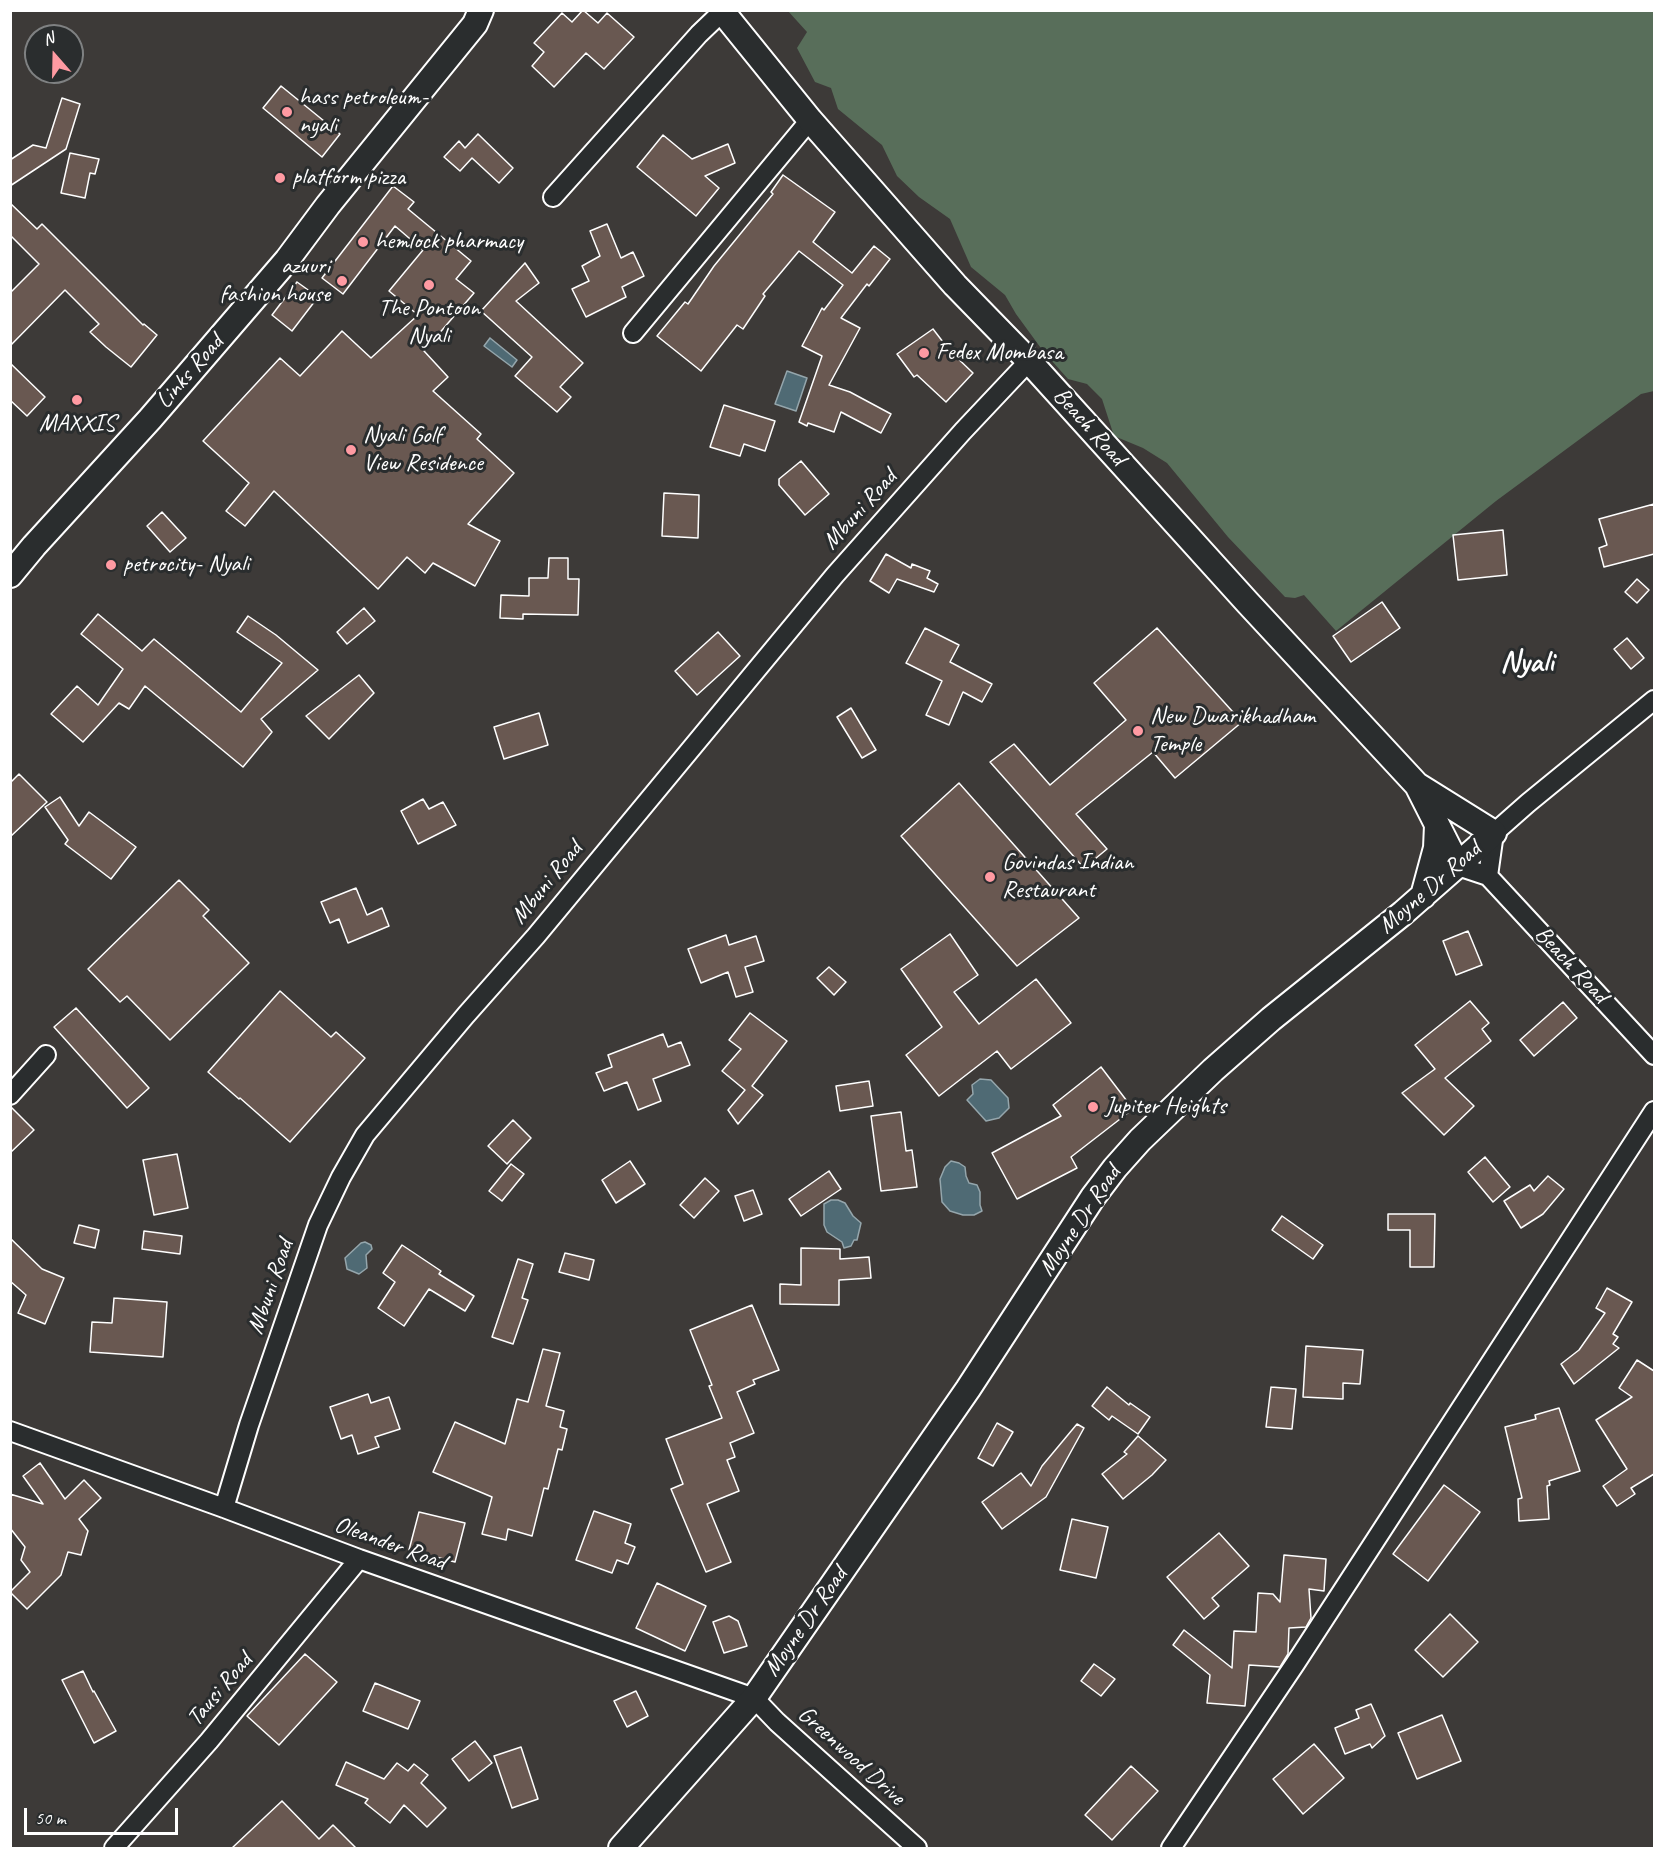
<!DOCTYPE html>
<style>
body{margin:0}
#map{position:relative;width:1665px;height:1859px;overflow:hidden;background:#3d3a38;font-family:Caveat,sans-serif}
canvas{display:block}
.frame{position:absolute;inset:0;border:12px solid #fff;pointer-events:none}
.north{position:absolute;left:24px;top:24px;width:60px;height:60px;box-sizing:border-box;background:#2a2d2e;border:2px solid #7f8182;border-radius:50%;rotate:340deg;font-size:16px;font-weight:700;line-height:24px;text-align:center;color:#fff}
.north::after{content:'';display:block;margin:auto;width:21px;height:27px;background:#ff9aa2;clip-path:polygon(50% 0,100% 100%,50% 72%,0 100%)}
.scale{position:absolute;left:24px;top:1808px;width:154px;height:27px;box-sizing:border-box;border:3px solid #fff;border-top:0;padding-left:8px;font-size:18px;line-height:21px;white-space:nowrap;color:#fff;-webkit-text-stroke:4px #2a2d2e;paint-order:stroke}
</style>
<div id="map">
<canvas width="1665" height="1859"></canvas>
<div class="frame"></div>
<div class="north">N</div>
<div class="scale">50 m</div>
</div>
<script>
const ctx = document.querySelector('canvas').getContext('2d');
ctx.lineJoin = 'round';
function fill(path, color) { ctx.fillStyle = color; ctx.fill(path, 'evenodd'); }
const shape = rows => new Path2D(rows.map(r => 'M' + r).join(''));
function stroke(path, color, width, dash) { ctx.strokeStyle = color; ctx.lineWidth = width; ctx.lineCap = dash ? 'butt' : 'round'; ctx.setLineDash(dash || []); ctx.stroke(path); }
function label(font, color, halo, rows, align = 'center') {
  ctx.font = font + ' Caveat,sans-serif'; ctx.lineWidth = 6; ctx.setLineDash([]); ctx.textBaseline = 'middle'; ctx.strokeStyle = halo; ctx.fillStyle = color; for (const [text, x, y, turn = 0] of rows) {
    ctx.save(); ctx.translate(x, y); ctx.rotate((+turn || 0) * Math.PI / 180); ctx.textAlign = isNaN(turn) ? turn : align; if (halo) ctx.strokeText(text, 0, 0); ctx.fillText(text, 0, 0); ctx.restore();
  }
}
fill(shape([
 [788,11,1654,11,1654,391,1641,394,1496,501,1336,631,1304,595,1295,598,1285,597,1228,537,1167,463,1143,448,1114,436,1102,399,1087,384,1068,379,1043,351,1016,314,1005,295,971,267,950,219,919,197,897,176,882,145,838,109,831,88,815,82,797,48,807,32]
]), '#586e5a');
const water = shape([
 [490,338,517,360,512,367,484,346,490,338],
 [787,371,807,378,796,411,775,404,787,371],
 [980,1079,991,1080,1008,1098,1009,1108,999,1118,986,1121,967,1100,973,1094,972,1085,980,1079],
 [951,1161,959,1163,965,1167,966,1176,969,1183,977,1185,980,1192,980,1205,982,1211,974,1215,963,1215,950,1211,942,1202,940,1179,945,1167,951,1161],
 [831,1200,838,1200,845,1203,853,1216,861,1223,857,1240,854,1240,851,1246,844,1248,842,1242,827,1232,824,1225,824,1204,831,1200],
 [365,1242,371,1245,372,1249,366,1255,367,1268,359,1274,347,1269,345,1258,361,1243,365,1242]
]);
fill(water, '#4f6a74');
stroke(water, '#95a6ac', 1.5);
const building = shape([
 [583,10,598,23,607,13,634,37,604,69,586,53,554,87,532,66,544,52,534,43,562,13,572,22,583,10],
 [281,86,340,134,322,157,263,108,281,86],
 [62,98,80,104,66,149,10,186,10,160,33,145,46,148,62,98],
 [478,134,513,168,499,183,472,158,460,171,444,157,459,141,465,148,478,134],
 [663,135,692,159,728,144,735,163,705,176,719,188,696,216,637,167,663,135],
 [70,153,99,159,95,174,90,173,85,198,61,193,70,153],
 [783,175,835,212,813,242,852,273,874,246,890,259,869,286,867,284,841,318,860,328,829,385,850,392,891,414,881,433,841,412,834,432,808,423,807,426,799,422,822,356,802,346,822,308,824,310,843,285,799,251,763,294,765,296,743,329,737,325,701,371,657,336,685,302,688,304,714,266,773,194,771,192,783,175],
 [393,186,414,202,408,209,471,261,456,279,474,293,424,351,448,377,433,391,481,434,477,439,514,473,468,524,500,541,475,586,433,563,425,573,407,557,378,589,274,491,245,526,226,511,249,483,203,441,280,358,300,376,342,331,371,358,418,315,389,291,423,250,395,226,343,294,322,278,393,186],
 [10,203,37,229,42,224,143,325,144,324,157,335,131,367,106,347,90,332,99,324,65,290,10,346,10,293,39,264,10,235,10,203],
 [607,224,621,258,633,252,644,276,622,287,626,297,586,317,572,289,589,281,582,266,600,256,590,231,607,224],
 [525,263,539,283,516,301,583,363,560,387,571,397,557,412,515,376,532,357,481,311,525,263],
 [297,282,318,297,292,331,272,315,297,282],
 [933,329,950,351,973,373,946,402,917,375,914,377,897,354,933,329],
 [10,363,45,397,27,416,10,400,10,363],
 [724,405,775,421,765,451,744,444,740,456,710,447,724,405],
 [801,461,829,494,805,515,779,485,779,479,801,461],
 [664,493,699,495,698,538,662,536,664,493],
 [1654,504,1654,554,1604,567,1599,548,1607,545,1599,519,1654,504],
 [162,512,186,538,170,552,147,526,162,512],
 [1503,530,1507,575,1458,580,1453,535,1503,530],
 [886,554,911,568,912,564,930,571,927,578,938,584,934,592,897,579,889,593,870,581,886,554],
 [549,558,568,558,568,579,579,579,578,615,523,614,523,619,500,618,501,595,529,596,529,578,548,578,549,558],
 [1637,579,1649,590,1637,603,1625,592,1637,579],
 [1382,602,1400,628,1351,662,1333,636,1382,602],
 [364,608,375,621,347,644,337,632,364,608],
 [98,614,142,651,154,639,241,712,282,663,237,632,248,616,276,635,318,670,261,719,272,732,243,767,145,686,129,709,119,703,83,742,51,714,77,686,98,705,123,669,81,634,98,614],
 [925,628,959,645,950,662,992,684,982,702,963,692,949,725,926,715,942,681,906,663,925,628],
 [1157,628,1242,722,1175,778,1153,752,1076,814,1107,849,1084,868,990,762,1014,744,1050,785,1126,720,1094,683,1157,628],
 [718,632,740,656,697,695,675,671,718,632],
 [1627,638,1644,658,1631,669,1614,649,1627,638],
 [359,675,374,693,329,739,306,716,359,675],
 [851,708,876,750,862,758,837,717,851,708],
 [539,713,548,745,504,759,494,727,539,713],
 [19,774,47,802,10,837,10,783,19,774],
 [959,783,1079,918,1017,966,901,836,959,783],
 [60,797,79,826,89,812,136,847,111,879,65,844,68,840,45,807,60,797],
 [423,799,429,809,443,802,456,825,418,844,401,811,423,799],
 [179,880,209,910,203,916,249,963,170,1040,127,996,120,1002,88,969,179,880],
 [356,888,367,915,382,908,389,926,348,943,339,919,330,923,321,902,356,888],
 [1468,931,1482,965,1456,975,1443,941,1468,931],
 [950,934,978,975,954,992,979,1024,1036,979,1071,1023,1011,1069,997,1051,939,1096,906,1055,942,1027,901,969,950,934],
 [726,935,729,945,756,936,764,961,745,967,753,992,736,997,728,972,701,983,688,949,726,935],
 [829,967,846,982,834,995,817,978,829,967],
 [280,991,331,1037,336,1032,365,1058,290,1142,240,1098,239,1099,208,1072,280,991],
 [1470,1001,1489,1023,1482,1029,1491,1041,1445,1078,1474,1106,1444,1135,1402,1093,1435,1069,1415,1045,1470,1001],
 [1563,1002,1577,1018,1534,1056,1520,1040,1563,1002],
 [76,1008,149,1088,127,1108,54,1027,76,1008],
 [750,1013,787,1041,752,1086,763,1095,738,1124,728,1110,745,1090,722,1071,741,1049,729,1040,750,1013],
 [663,1034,668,1047,681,1042,690,1065,653,1079,661,1101,638,1110,627,1082,604,1091,596,1073,612,1067,608,1055,663,1034],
 [1101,1067,1133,1109,1071,1157,1077,1168,1017,1199,992,1153,1061,1116,1053,1105,1101,1067],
 [869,1081,873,1106,840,1111,836,1086,869,1081],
 [10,1106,34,1130,10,1153,10,1106],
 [901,1112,906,1151,912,1150,917,1187,881,1191,871,1116,901,1112],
 [513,1120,531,1138,507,1164,488,1146,513,1120],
 [177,1154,188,1208,154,1215,143,1160,177,1154],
 [1485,1157,1510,1187,1493,1202,1468,1172,1485,1157],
 [630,1161,645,1184,616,1203,602,1180,630,1161],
 [511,1164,524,1174,502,1201,489,1191,511,1164],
 [829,1171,841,1189,801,1216,789,1199,829,1171],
 [1548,1176,1564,1189,1543,1214,1521,1228,1504,1201,1530,1185,1534,1191,1548,1176],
 [705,1178,719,1191,694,1218,680,1205,705,1178],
 [753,1190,762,1214,744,1221,735,1196,753,1190],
 [1388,1214,1435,1214,1434,1267,1410,1267,1410,1230,1388,1230,1388,1214],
 [1282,1216,1323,1245,1313,1259,1272,1230,1282,1216],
 [79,1225,99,1230,95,1248,74,1243,79,1225],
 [144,1231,182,1236,180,1254,142,1249,144,1231],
 [10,1238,42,1269,64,1278,45,1324,18,1313,26,1295,10,1281,10,1238],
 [402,1245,441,1271,439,1274,474,1296,465,1311,429,1289,404,1326,378,1308,395,1282,383,1273,402,1245],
 [801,1248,840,1249,840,1259,869,1257,871,1278,839,1280,839,1305,780,1304,780,1284,801,1285,801,1248],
 [565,1253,594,1260,589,1280,559,1272,565,1253],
 [518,1259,533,1264,522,1298,528,1300,513,1344,492,1337,518,1259],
 [1607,1288,1632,1302,1613,1334,1618,1337,1613,1344,1619,1348,1574,1384,1561,1364,1579,1350,1605,1313,1596,1308,1607,1288],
 [114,1298,167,1302,163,1357,90,1352,92,1322,112,1323,114,1298],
 [752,1305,779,1370,753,1380,755,1384,737,1392,754,1433,730,1443,735,1457,727,1460,739,1491,707,1504,731,1562,706,1572,671,1489,683,1484,666,1439,722,1418,709,1386,712,1385,690,1330,752,1305],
 [1306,1346,1363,1350,1360,1384,1343,1383,1343,1399,1303,1397,1306,1346],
 [543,1349,560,1353,546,1406,564,1411,560,1427,567,1429,562,1450,558,1449,548,1489,544,1488,532,1536,508,1529,506,1540,482,1534,492,1497,433,1472,455,1422,505,1444,517,1399,528,1402,543,1349],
 [1637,1360,1654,1371,1654,1474,1631,1488,1635,1494,1617,1506,1603,1486,1627,1469,1596,1420,1632,1397,1619,1388,1637,1360],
 [1107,1387,1129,1405,1130,1403,1150,1417,1138,1434,1112,1416,1109,1420,1092,1406,1107,1387],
 [1271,1387,1296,1389,1292,1429,1266,1427,1271,1387],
 [368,1394,371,1403,389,1397,400,1429,375,1437,379,1447,358,1454,352,1435,341,1439,330,1407,368,1394],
 [1559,1408,1580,1471,1549,1481,1550,1485,1547,1486,1549,1519,1519,1521,1518,1499,1522,1498,1505,1427,1536,1419,1535,1415,1559,1408],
 [997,1423,1013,1432,993,1466,978,1458,997,1423],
 [1077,1424,1084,1428,1046,1497,1002,1529,982,1502,1021,1473,1031,1486,1042,1466,1077,1424],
 [1138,1436,1166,1460,1152,1475,1123,1499,1102,1474,1127,1454,1124,1452,1138,1436],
 [40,1463,65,1499,84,1480,101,1498,79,1519,88,1531,81,1555,68,1552,61,1575,27,1609,10,1592,30,1572,21,1560,25,1547,10,1528,10,1494,43,1504,23,1476,40,1463],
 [1444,1485,1480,1512,1428,1581,1393,1554,1444,1485],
 [594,1511,631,1524,625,1543,635,1547,628,1564,617,1560,612,1573,576,1560,594,1511],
 [419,1512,465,1523,455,1562,409,1550,419,1512],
 [1072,1519,1108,1527,1096,1578,1060,1570,1072,1519],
 [1219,1533,1249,1566,1212,1598,1219,1606,1204,1619,1167,1577,1219,1533],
 [1284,1555,1326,1559,1324,1591,1309,1589,1311,1618,1306,1627,1289,1628,1288,1654,1280,1667,1249,1665,1245,1706,1207,1703,1210,1675,1173,1645,1184,1630,1232,1668,1234,1631,1256,1632,1258,1593,1273,1594,1280,1602,1284,1555],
 [657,1583,706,1606,685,1651,636,1628,657,1583],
 [1450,1614,1478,1642,1443,1677,1415,1650,1450,1614],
 [729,1616,738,1621,747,1646,724,1653,713,1622,729,1616],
 [305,1654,337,1682,279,1745,247,1716,305,1654],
 [1094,1664,1115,1679,1101,1696,1081,1681,1094,1664],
 [83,1671,93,1692,94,1691,116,1731,94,1743,62,1680,83,1671],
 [375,1683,420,1701,408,1729,363,1711,375,1683],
 [636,1691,648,1716,627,1727,614,1701,636,1691],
 [1371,1704,1385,1736,1372,1748,1370,1744,1345,1754,1335,1728,1359,1718,1356,1710,1371,1704],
 [1442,1715,1461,1761,1417,1779,1398,1733,1442,1715],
 [475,1741,492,1763,469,1781,452,1759,475,1741],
 [1314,1744,1344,1778,1303,1814,1273,1779,1314,1744],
 [521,1747,538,1799,512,1808,494,1756,521,1747],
 [346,1762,384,1779,397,1763,408,1771,414,1764,428,1775,421,1783,446,1808,427,1827,404,1805,390,1823,365,1803,368,1799,336,1785,346,1762],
 [1131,1766,1158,1791,1112,1840,1085,1815,1131,1766],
 [282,1801,319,1839,333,1825,356,1848,232,1848,282,1801]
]);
fill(building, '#695851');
stroke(building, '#fff', 1.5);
const street = shape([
 [553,197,699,34,722,12],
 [633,333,810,120],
 [1458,866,1488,876,1654,1055],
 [1488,876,1494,833,1528,803,1654,700],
 [10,1095,46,1055],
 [10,1431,224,1508,359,1559,754,1698,777,1722,917,1848],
 [224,1508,249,1425,318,1225,341,1177,365,1135,466,1015,536,936,835,575,963,431,1029,361],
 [114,1848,209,1741,359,1559],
 [1171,1848,1295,1664,1654,1111]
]);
const secondary = shape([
 [10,575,34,546,150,419,287,260,328,205,475,24,481,10],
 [1417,785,1458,866],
 [1423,896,1436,848,1437,825],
 [621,1848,754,1698,968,1389,1093,1197,1115,1168,1140,1140,1213,1070,1271,1019,1403,913,1494,833,1417,785,1248,603,1029,361,955,285,810,120,721,10]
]);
stroke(street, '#fff', 22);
stroke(secondary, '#fff', 28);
stroke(street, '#2a2d2e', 18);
stroke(secondary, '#2a2d2e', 24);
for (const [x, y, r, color] of [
 [287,112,6,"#ff9aa2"],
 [280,178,6,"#ff9aa2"],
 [363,242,6,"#ff9aa2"],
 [342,281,6,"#ff9aa2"],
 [429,285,6,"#ff9aa2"],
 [924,353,6,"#ff9aa2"],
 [77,400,6,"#ff9aa2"],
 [351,450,6,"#ff9aa2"],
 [111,565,6,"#ff9aa2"],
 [1138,731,6,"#ff9aa2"],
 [990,877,6,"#ff9aa2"],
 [1093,1107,6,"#ff9aa2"]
]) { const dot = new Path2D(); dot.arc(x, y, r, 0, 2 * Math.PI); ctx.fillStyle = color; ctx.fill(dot); stroke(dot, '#2a2d2e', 2); }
label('24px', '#fff', '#2a2d2e', [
 ["hass petroleum-",299,98],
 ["nyali",299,126],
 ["platform pizza",292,178],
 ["hemlock pharmacy",375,242],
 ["azuuri",330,267,"right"],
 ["fashion house",330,295,"right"],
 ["The Pontoon",429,309,"center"],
 ["Nyali",429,337,"center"],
 ["Fedex Mombasa",936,353],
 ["MAXXIS",77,424,"center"],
 ["Nyali Golf",363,436],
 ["View Residence",363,464],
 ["petrocity- Nyali",123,565],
 ["New Dwarikhadham",1150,717],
 ["Temple",1150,745],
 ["Govindas Indian",1002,863],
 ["Restaurant",1002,891],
 ["Jupiter Heights",1105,1107]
], 'left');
label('24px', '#fff', '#2a2d2e', [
 ["Links Road",190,372,-49],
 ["Beach Road",1089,427,48],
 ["Mbuni Road",860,510,-48],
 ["Mbuni Road",547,883,-51],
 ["Moyne Dr Road",1430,888,-41],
 ["Beach Road",1571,965,47],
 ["Moyne Dr Road",1080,1221,-56],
 ["Mbuni Road",271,1287,-71],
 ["Oleander Road",390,1544,20],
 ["Moyne Dr Road",806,1622,-55],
 ["Tausi Road",220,1690,-50],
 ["Greenwood Drive",851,1756,42]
]);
label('bold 30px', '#fff', '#2a2d2e', [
 ["Nyali",1527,663]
]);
</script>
